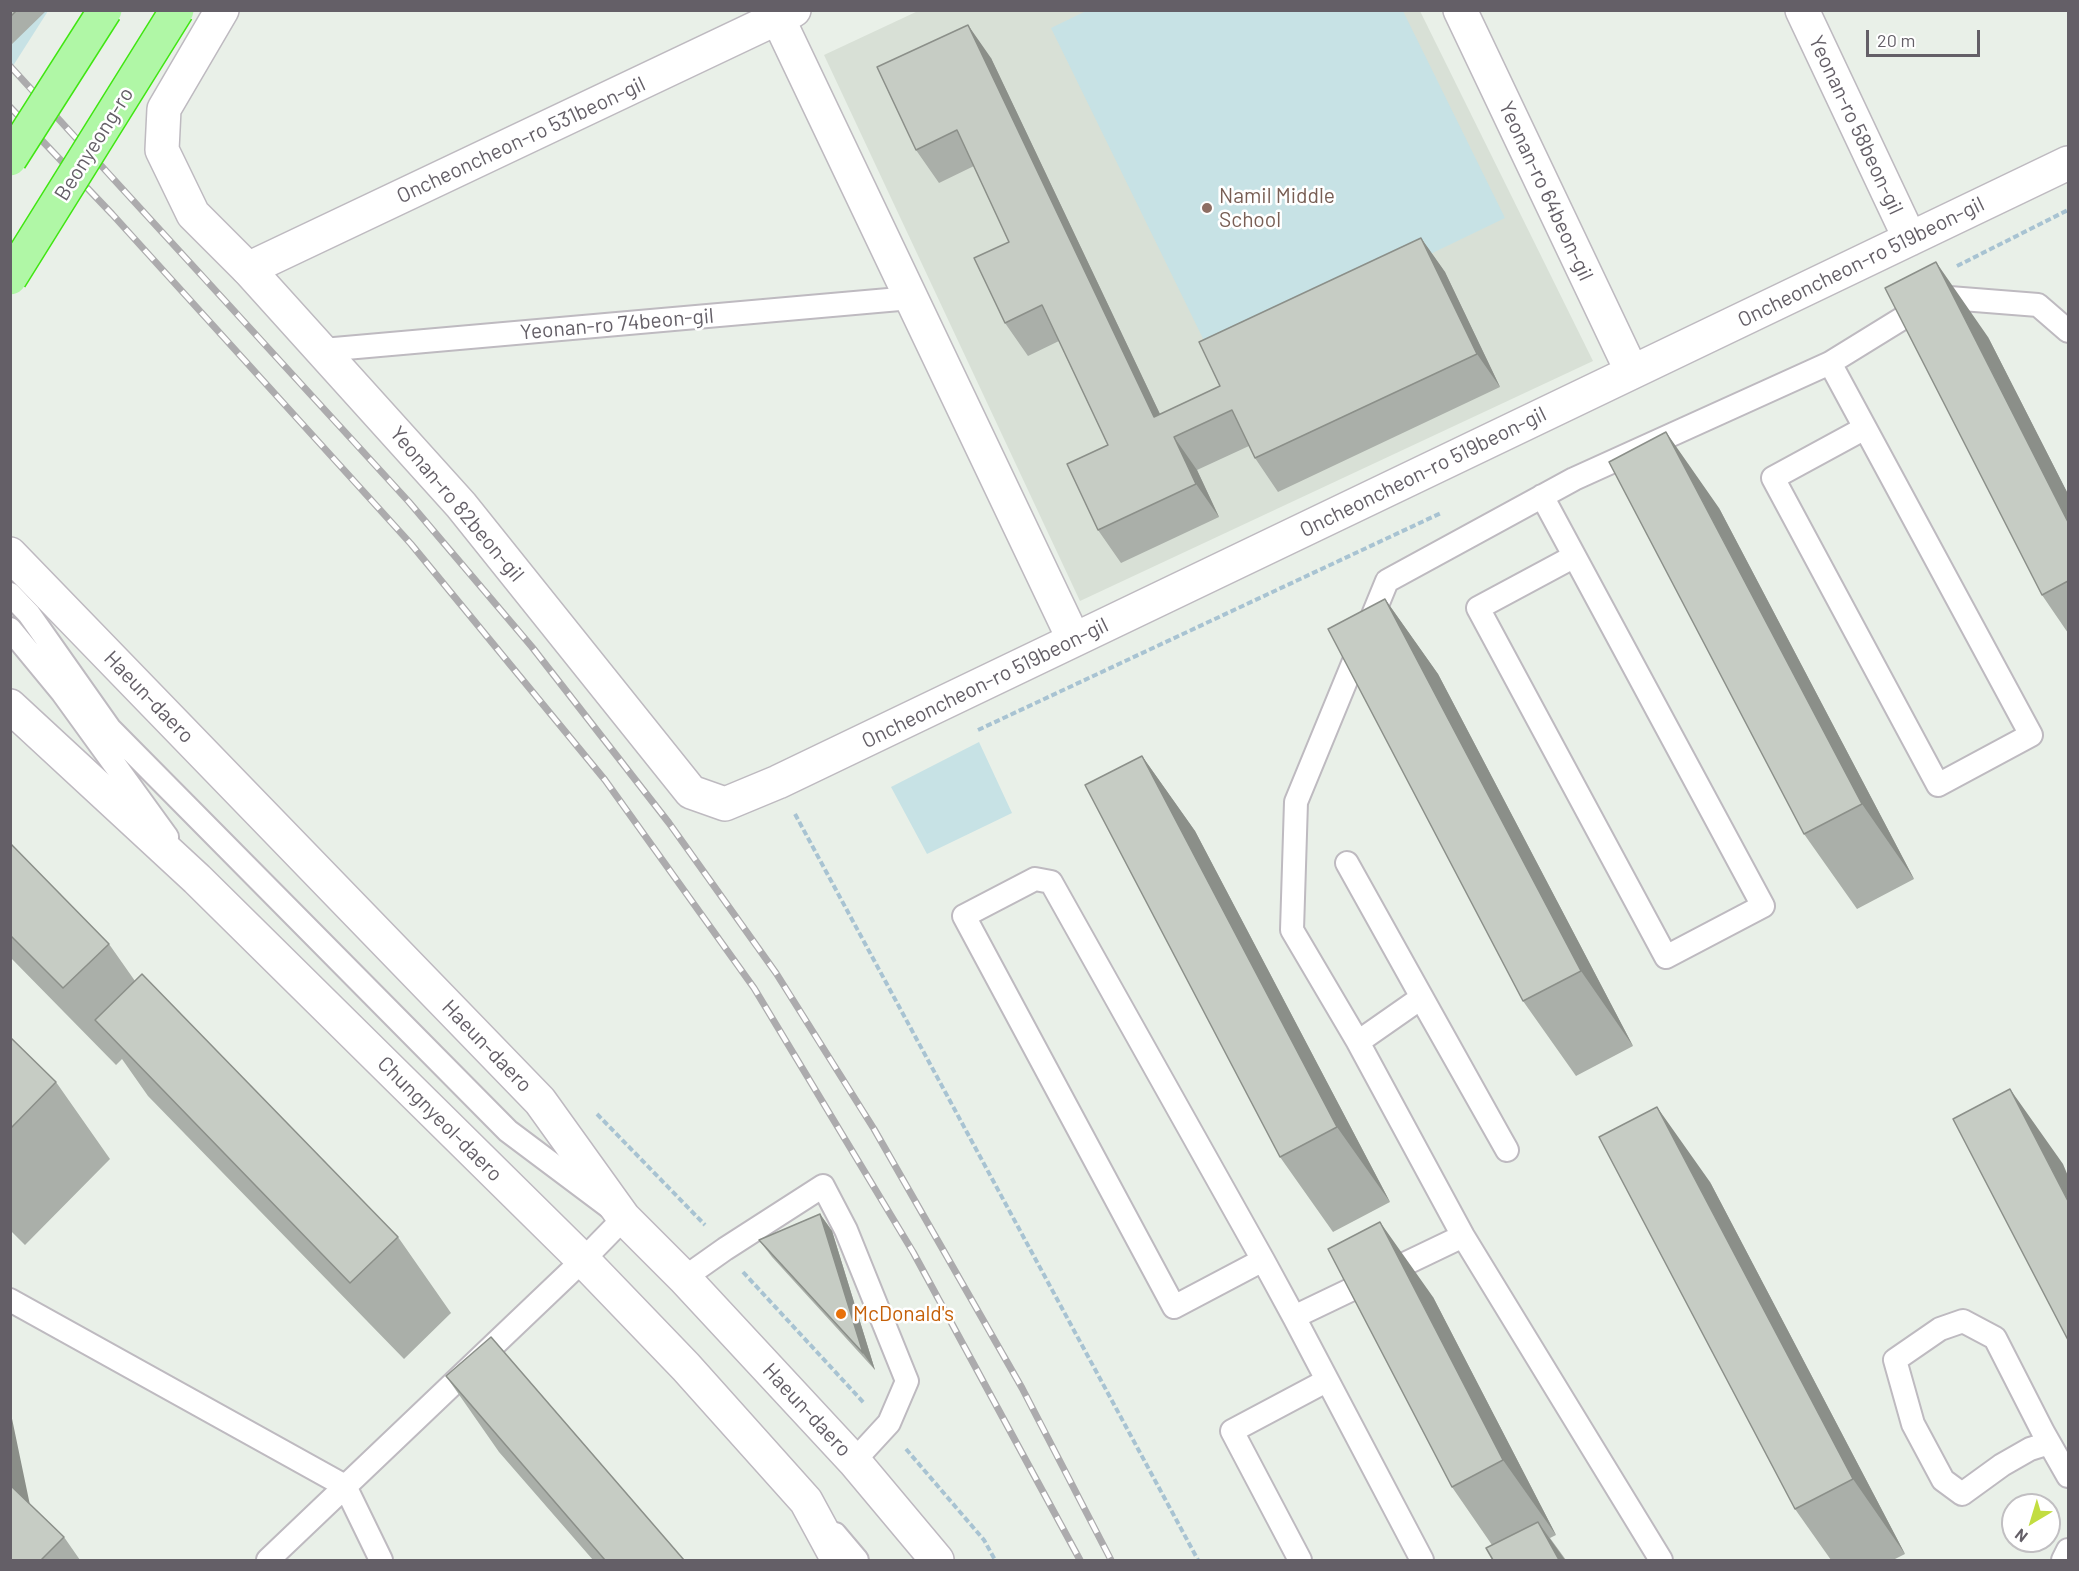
<!DOCTYPE html>
<style>
body{margin:0}
#map{position:relative;width:2079px;height:1571px;overflow:hidden;background:#e9f0e8;font-family:Barlow,sans-serif}
canvas{display:block}
.frame{position:absolute;inset:0;border:12px solid #645f67;pointer-events:none}
.north{position:absolute;left:2001px;top:1493px;width:60px;height:60px;box-sizing:border-box;background:#fff;border:2px solid #c1bfc2;border-radius:50%;rotate:218deg;font-size:16px;font-weight:700;line-height:24px;text-align:center;color:#645f67}
.north::after{content:'';display:block;margin:auto;width:21px;height:27px;background:#c2dd41;clip-path:polygon(50% 0,100% 100%,50% 72%,0 100%)}
.scale{position:absolute;left:1866px;top:30px;width:114px;height:27px;box-sizing:border-box;border:3px solid #645f67;border-top:0;padding-left:8px;font-size:18px;line-height:21px;white-space:nowrap;color:#645f67;-webkit-text-stroke:4px #fff;paint-order:stroke}
</style>
<div id="map">
<canvas width="2079" height="1571"></canvas>
<div class="frame"></div>
<div class="north">N</div>
<div class="scale">20 m</div>
</div>
<script>
const ctx = document.querySelector('canvas').getContext('2d');
ctx.lineJoin = 'round';
function fill(path, color) { ctx.fillStyle = color; ctx.fill(path, 'evenodd'); }
const shape = rows => new Path2D(rows.map(r => 'M' + r).join(''));
function stroke(path, color, width, dash) { ctx.strokeStyle = color; ctx.lineWidth = width; ctx.lineCap = dash ? 'butt' : 'round'; ctx.setLineDash(dash || []); ctx.stroke(path); }
function label(font, color, halo, rows, align = 'center') {
  ctx.font = font + ' Barlow,sans-serif'; ctx.lineWidth = 5; ctx.setLineDash([]); ctx.textBaseline = 'middle'; ctx.strokeStyle = halo; ctx.fillStyle = color; for (const [text, x, y, turn = 0] of rows) {
    ctx.save(); ctx.translate(x, y); ctx.rotate((+turn || 0) * Math.PI / 180); ctx.textAlign = isNaN(turn) ? turn : align; if (halo) ctx.strokeText(text, 0, 0); ctx.fillText(text, 0, 0); ctx.restore();
  }
}
fill(shape([
 [918,11,1420,11,1593,361,1080,601,824,55]
]), '#d8e0d6');
fill(shape([
 [11,11,48,11,11,69],
 [1086,11,1403,11,1505,218,1213,359,1051,28],
 [979,742,1012,813,927,854,891,787]
]), '#c7e2e5');
const service = shape([
 [323,350,911,298],
 [1830,363,2031,735,1938,785,1773,478,1865,428],
 [1542,496,1763,906,1666,957,1478,608,1573,557],
 [10,594,29,614,110,729,508,1131,624,1218,583,1260,268,1560],
 [10,629,62,692,167,837],
 [1347,863,1507,1150,1421,998,1358,1042,1463,1236,1661,1560],
 [1358,1042,1292,930,1296,802,1387,581,1574,479,1830,363,1937,297,2038,305,2068,331],
 [1263,1260,1174,1307,964,916,1035,879,1051,882,1263,1260,1294,1317,1422,1560],
 [684,1278,725,1249,823,1186,846,1230,907,1381,889,1423,854,1461],
 [10,1300,345,1486,381,1560],
 [1294,1317,1463,1236],
 [2049,1443,2030,1449,2002,1465,1962,1494,1943,1480,1913,1424,1895,1360,1940,1329,1963,1321,1995,1338,2043,1432,2068,1476],
 [835,1534,857,1560],
 [1300,1560,1232,1431,1326,1381],
 [2063,1560,2068,1550]
]);
const minor = shape([
 [222,10,164,109,162,150,193,214,248,269,461,505,691,792,725,804,778,782,2068,163],
 [774,10,1074,640],
 [1460,10,1632,372],
 [1802,10,1910,239]
]);
const tertiary = shape([
 [248,269,794,10]
]);
const secondary = shape([
 [10,554,540,1101,624,1218,684,1278,854,1461,937,1560],
 [10,706,197,879,583,1260,686,1367,806,1501,838,1560]
]);
stroke(service, '#bebac0', 26);
stroke(minor, '#bebac0', 36);
stroke(tertiary, '#bebac0', 36);
stroke(secondary, '#beb9c0', 36);
stroke(shape([
 [1957,266,2068,210],
 [978,730,1441,513],
 [795,814,1198,1560],
 [597,1114,705,1225],
 [743,1272,864,1403],
 [906,1449,984,1540,995,1560]
]), '#a8c3d2', 4, [6, 3]);
stroke(service, '#fff', 22);
stroke(minor, '#fff', 33);
stroke(tertiary, '#fff', 33);
stroke(secondary, '#fff', 33);
const rail = shape([
 [10,66,409,502,532,647,669,823,776,973,874,1129,1022,1388,1111,1560],
 [10,107,112,214,411,544,605,780,754,988,913,1252,1080,1560]
]);
stroke(rail, '#acabad', 7);
stroke(rail, '#fff', 4.5, [14]);
const trunkBridge = shape([
 [10,159,105,10],
 [10,278,177,10]
]);
stroke(trunkBridge, '#40e612', 36, []);
stroke(trunkBridge, '#b0f7a6', 33);
fill(shape([
 [10,10,47,10,10,46],
 [991,58,1160,414,1220,386,1421,238,1445,272,1500,387,1278,492,1255,458,1249,446,1197,470,1219,517,1121,563,1098,530,1108,445,1059,341,1028,356,1005,323,1009,242,974,166,939,183,916,150],
 [1988,337,2068,494,2068,633,2042,595],
 [1719,508,1914,879,1857,909,1804,834],
 [1385,599,1438,674,1633,1046,1576,1076,1523,1001],
 [1142,756,1195,831,1390,1202,1333,1232,1280,1157],
 [10,843,109,944,135,981,398,1237,451,1313,404,1359,148,1096,122,1059,116,1065,10,957],
 [10,1037,56,1082,110,1159,25,1245,10,1230],
 [1710,1182,1905,1554,1893,1560,1831,1560,1795,1509],
 [820,1214,832,1231,875,1370,772,1257,759,1240],
 [1433,1297,1556,1535,1550,1538,1566,1560,1493,1560,1492,1545,1452,1487],
 [446,1376,684,1560,593,1560,499,1452],
 [29,1504,64,1537,80,1560,10,1560]
]), '#aaafa9');
fill(shape([
 [968,25,991,58,1177,450,1154,417],
 [1421,238,1445,272,1500,387,1477,354],
 [1936,262,1988,337,2068,494,2068,522],
 [1666,432,1719,508,1914,879,1862,804],
 [1174,437,1197,470,1219,517,1196,484],
 [1385,599,1438,674,1633,1046,1581,971],
 [1142,756,1195,831,1390,1202,1337,1127],
 [2010,1089,2063,1164,2068,1176,2068,1201],
 [1657,1107,1710,1182,1905,1554,1853,1479],
 [820,1214,832,1231,875,1370,863,1353],
 [1380,1222,1433,1297,1556,1535,1503,1460],
 [10,1409,36,1534,10,1498],
 [1538,1522,1565,1560,1559,1560]
]), '#8b8f89');
const building = shape([
 [10,10,17,10,10,17,10,10],
 [968,25,1154,417,1220,386,1199,342,1421,238,1477,354,1255,458,1232,410,1174,437,1196,484,1098,530,1067,464,1108,445,1042,305,1005,323,974,258,1009,242,957,130,916,150,877,67,968,25],
 [1936,262,2068,522,2068,581,2042,595,1885,288,1936,262],
 [1666,432,1862,804,1804,834,1609,462,1666,432],
 [1385,599,1581,971,1523,1001,1328,629,1385,599],
 [1142,756,1337,1127,1280,1157,1085,785,1142,756],
 [10,843,109,944,63,988,10,935,10,843],
 [142,974,398,1237,350,1283,95,1020,142,974],
 [10,1037,56,1082,10,1129,10,1037],
 [2010,1089,2068,1201,2068,1340,1953,1119,2010,1089],
 [1657,1107,1853,1479,1795,1509,1599,1137,1657,1107],
 [820,1214,863,1353,759,1240,820,1214],
 [1380,1222,1503,1460,1452,1487,1328,1249,1380,1222],
 [491,1337,684,1560,605,1560,446,1376,491,1337],
 [10,1485,64,1537,41,1560,10,1560,10,1485],
 [1538,1522,1559,1560,1493,1560,1486,1548,1538,1522]
]);
fill(building, '#c6ccc4');
stroke(building, '#8b8f89', 1.5);
for (const [x, y, r, color] of [
 [1207,208,6,"#8d6e63"],
 [841,1314,6,"#e8710a"]
]) { const dot = new Path2D(); dot.arc(x, y, r, 0, 2 * Math.PI); ctx.fillStyle = color; ctx.fill(dot); stroke(dot, '#fff', 2); }
label('21px', '#645f67', '#fff', [
 ["Yeonan-ro 58beon-gil",1856,125,65],
 ["Oncheoncheon-ro 531beon-gil",521,140,-25],
 ["Beonyeong-ro",94,144,-58],
 ["Yeonan-ro 64beon-gil",1546,191,65],
 ["Oncheoncheon-ro 519beon-gil",1861,262,-26],
 ["Yeonan-ro 74beon-gil",617,324,-5],
 ["Oncheoncheon-ro 519beon-gil",1423,472,-26],
 ["Yeonan-ro 82beon-gil",457,504,50],
 ["Oncheoncheon-ro 519beon-gil",985,683,-26],
 ["Haeun-daero",149,697,46],
 ["Haeun-daero",487,1046,46],
 ["Chungnyeol-daero",440,1119,45],
 ["Haeun-daero",807,1410,47]
]);
label('21px', '#785e54', '#fff', [
 ["Namil Middle",1219,196],
 ["School",1219,220]
], 'left');
label('21px', '#c56008', '#fff', [
 ["McDonald's",853,1314]
], 'left');
</script>
